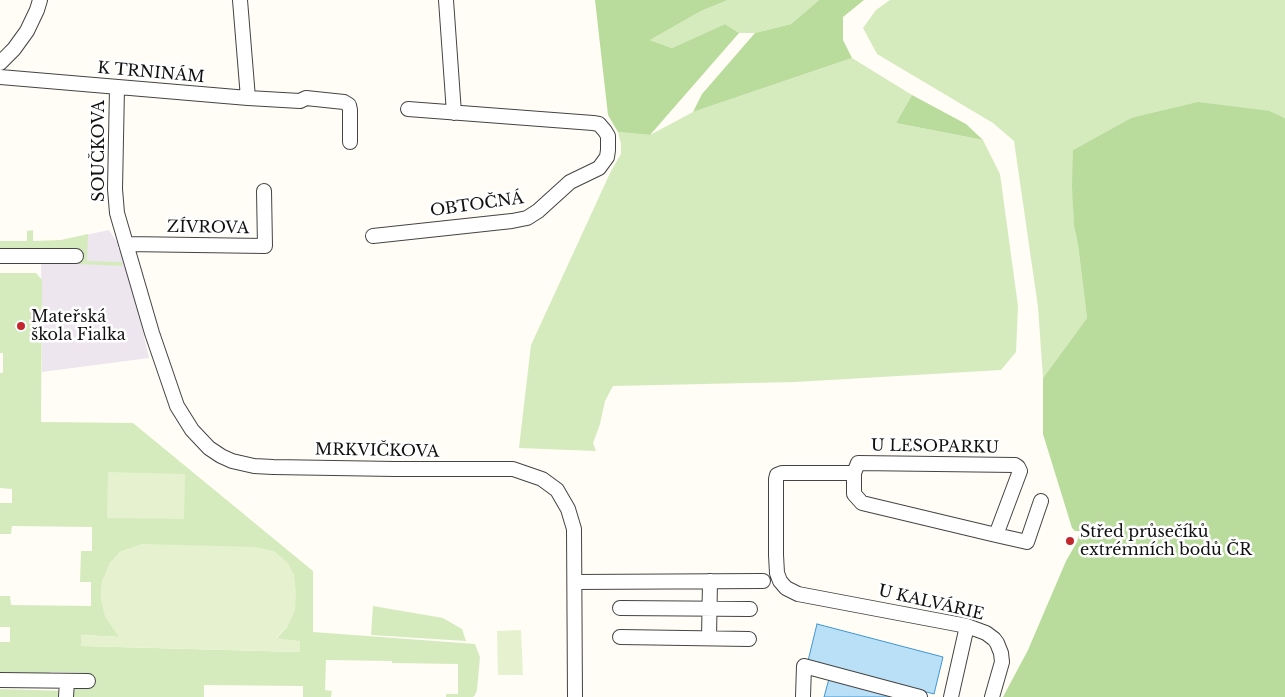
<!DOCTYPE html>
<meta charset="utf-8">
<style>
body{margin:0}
canvas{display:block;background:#fffdf5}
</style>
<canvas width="1285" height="697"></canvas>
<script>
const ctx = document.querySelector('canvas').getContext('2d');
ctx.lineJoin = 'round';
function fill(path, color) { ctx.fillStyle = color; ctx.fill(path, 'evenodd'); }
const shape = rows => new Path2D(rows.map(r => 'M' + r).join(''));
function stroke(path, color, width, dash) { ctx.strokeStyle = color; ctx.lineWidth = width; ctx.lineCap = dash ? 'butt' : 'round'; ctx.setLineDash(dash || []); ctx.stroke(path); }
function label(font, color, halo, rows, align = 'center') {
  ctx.font = font + ' "Libre Baskerville",serif'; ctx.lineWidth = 5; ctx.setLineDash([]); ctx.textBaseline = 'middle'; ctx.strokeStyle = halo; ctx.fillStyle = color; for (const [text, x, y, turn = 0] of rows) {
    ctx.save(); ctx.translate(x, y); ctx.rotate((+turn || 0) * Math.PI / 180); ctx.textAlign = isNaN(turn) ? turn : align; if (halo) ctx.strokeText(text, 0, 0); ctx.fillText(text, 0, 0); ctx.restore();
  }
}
fill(shape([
 [109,230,119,245,133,289,149,358,42,372,41,252,76,237]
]), '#eee6ef');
fill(shape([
 [728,0,819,0,791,24,755,33,739,33,725,24,672,48,650,40,701,11],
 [890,0,1285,0,1285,118,1270,111,1131,118,1073,150,1074,226,1078,245,1087,318,1043,378,1038,307,1014,141,993,123,877,54,863,28,876,10],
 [852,58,912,95,896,123,983,140,1000,174,1018,306,1016,352,1001,370,795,382,613,386,605,401,600,424,593,443,596,451,519,448,531,345,611,171,621,154,621,144,618,132,650,135,693,112],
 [33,230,33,241,61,240,88,234,87,261,122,262,122,266,77,264,76,253,0,252,0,241,27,241,27,231],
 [0,273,36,273,42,280,41,422,133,423,313,571,313,632,475,644,480,657,477,690,475,695,473,697,446,697,446,694,458,694,458,664,392,663,392,661,326,660,325,690,332,691,331,697,303,697,303,686,204,685,204,697,0,697,0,689,70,691,72,686,89,684,88,673,51,672,41,676,0,676,0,642,10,642,10,627,0,627,0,596,10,596,11,605,91,606,91,582,80,582,81,551,92,551,92,527,12,526,11,534,0,534,0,503,12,503,12,489,0,488,0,373,3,373,3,353,0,353],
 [143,544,288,626,276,639,300,652,82,646,82,635,120,637,101,599,102,582,110,563,120,552],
 [373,606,443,618,462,629,466,641,371,635]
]), '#d5ebbd');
fill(shape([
 [595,0,728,0,701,11,650,40,672,48,725,24,739,33,650,135,618,132,608,115],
 [819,0,864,0,843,17,843,40,852,58,693,112,702,94,755,33,791,24],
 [912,95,966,124,983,140,896,123],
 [1198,102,1270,111,1285,118,1285,697,1003,697,1028,650,1066,561,1077,542,1080,531,1075,531,1072,528,1043,434,1043,378,1087,318,1078,245,1074,226,1072,186,1073,150,1131,118]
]), '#b9dc9c');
fill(shape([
 [108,472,185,474,184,519,107,518],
 [143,544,255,547,274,551,288,563,294,575,296,592,295,610,288,626,276,638,300,641,300,652,81,646,81,635,119,637,105,617,101,599,102,582,110,563,120,552],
 [521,630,523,675,498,675,497,631]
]), '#e6f2cf');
const water = shape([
 [817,624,943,657,934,694,808,661,817,624],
 [829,679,897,697,824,697,829,679]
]);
fill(water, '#b9e0f7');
stroke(water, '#3f96cf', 1);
const minor = shape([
 [240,0,248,98],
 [446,0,454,113],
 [0,63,14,49,27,31,37,10,40,0],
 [0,77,248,98,300,101,306,98,344,102,349,105,350,110,350,142],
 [117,88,115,189,117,213,152,333,177,406,192,430,209,448,221,456,232,461,254,466,273,467,395,469,513,469,542,479,557,490,568,509,574,529,575,697],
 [373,236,512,221,527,218,538,211,570,182,599,168,607,157,608,150,608,136,605,131,599,124,593,123,408,109],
 [126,244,265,246,264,191],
 [0,256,76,256],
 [858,463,1015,465,1018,467,1020,471,996,535,862,503,854,494,854,473,858,463],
 [854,473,782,473,777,475,776,479,776,555,777,573,780,581,786,588,798,594,967,626,986,633,994,639,997,643,1001,653,1002,662,992,697],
 [996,535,1027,542,1041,501],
 [575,582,763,581],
 [620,608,750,609],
 [620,637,749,639],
 [709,638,710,581],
 [0,680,88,681],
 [66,697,67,681],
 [803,697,804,666,920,697],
 [951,697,967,626]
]);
stroke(minor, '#444', 16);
stroke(minor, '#fff', 14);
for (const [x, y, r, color] of [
 [21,326,5,"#c4262e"],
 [1070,541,5,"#c4262e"]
]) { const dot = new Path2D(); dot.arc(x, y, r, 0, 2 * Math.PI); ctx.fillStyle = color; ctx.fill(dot); stroke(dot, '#fff', 2); }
label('16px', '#111', '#fff', [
 ["K TRNINÁM",151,73,5],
 ["SOUČKOVA",99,151,-90],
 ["OBTOČNÁ",477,205,-8],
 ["ZÍVROVA",208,228,1],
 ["U LESOPARKU",935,447,1],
 ["MRKVIČKOVA",377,451,1],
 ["U KALVÁRIE",931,603,13]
]);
label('16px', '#111', '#fff', [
 ["Mateřská",31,317],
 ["škola Fialka",31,335],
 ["Střed průsečíků",1080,532],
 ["extrémních bodů ČR",1080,550]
], 'left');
</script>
